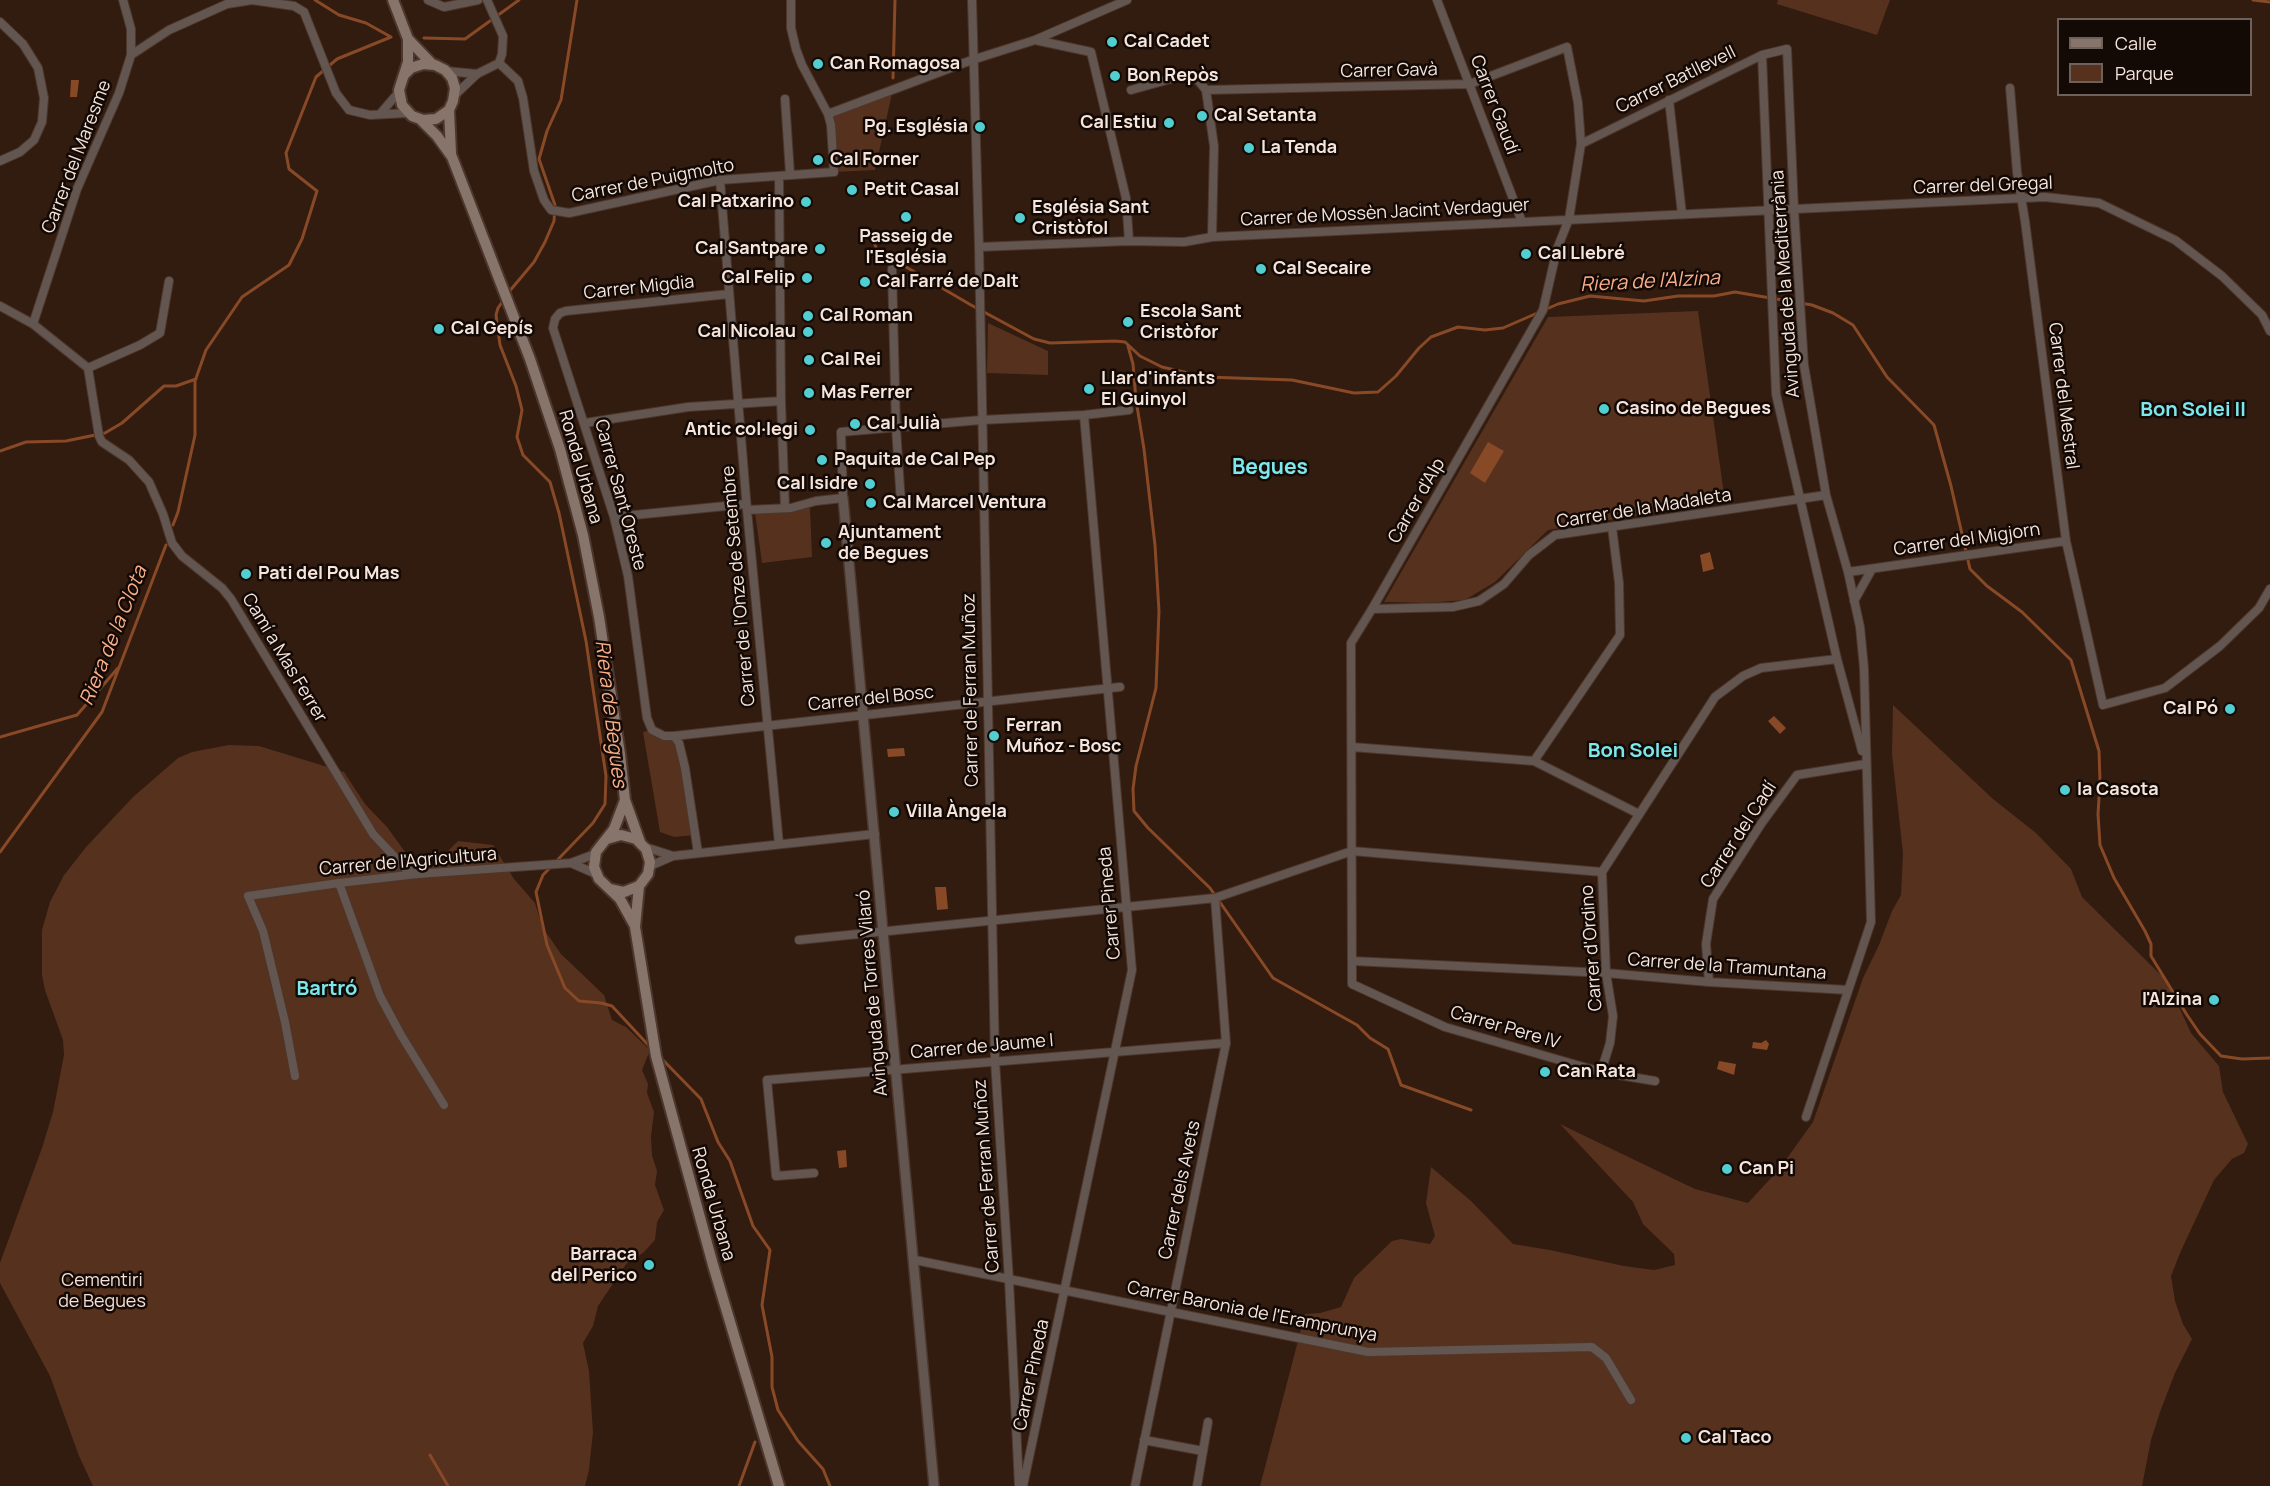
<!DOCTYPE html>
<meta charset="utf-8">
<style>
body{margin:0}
#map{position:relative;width:2270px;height:1486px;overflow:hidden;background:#321b0f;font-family:Manrope,sans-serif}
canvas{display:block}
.legend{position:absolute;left:2057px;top:18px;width:195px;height:78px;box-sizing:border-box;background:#130905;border:2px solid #6e615b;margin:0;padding:8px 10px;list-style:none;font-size:18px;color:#f6e5dd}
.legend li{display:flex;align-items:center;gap:12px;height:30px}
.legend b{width:30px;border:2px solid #6e615b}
</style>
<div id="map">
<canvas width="2270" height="1486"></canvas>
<ul class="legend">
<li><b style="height:8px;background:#87746a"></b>Calle</li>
<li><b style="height:16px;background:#56311e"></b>Parque</li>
</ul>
</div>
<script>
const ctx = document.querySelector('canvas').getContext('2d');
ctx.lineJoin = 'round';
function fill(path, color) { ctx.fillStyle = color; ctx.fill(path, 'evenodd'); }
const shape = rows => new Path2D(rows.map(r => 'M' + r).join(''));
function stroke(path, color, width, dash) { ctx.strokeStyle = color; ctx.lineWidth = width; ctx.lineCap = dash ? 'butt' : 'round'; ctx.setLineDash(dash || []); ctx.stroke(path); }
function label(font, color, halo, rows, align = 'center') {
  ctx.font = font + ' Manrope,sans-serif'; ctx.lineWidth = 5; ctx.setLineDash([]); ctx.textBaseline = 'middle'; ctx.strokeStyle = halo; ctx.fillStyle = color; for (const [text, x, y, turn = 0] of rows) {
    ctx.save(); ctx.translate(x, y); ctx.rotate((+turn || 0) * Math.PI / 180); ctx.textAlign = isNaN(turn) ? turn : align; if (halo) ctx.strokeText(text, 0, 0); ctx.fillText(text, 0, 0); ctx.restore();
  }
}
fill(shape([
 [1778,0,1890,0,1877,35,1777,4],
 [893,89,875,170,834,172,830,111],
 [1698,311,1725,501,1548,530,1495,582,1465,600,1426,603,1384,602,1548,317],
 [988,323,1048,351,1048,375,987,373],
 [810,508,812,557,762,563,755,513],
 [1893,705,1993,799,2036,833,2071,869,2082,897,2167,981,2191,1033,2219,1066,2223,1092,2248,1144,2244,1153,2232,1159,2214,1180,2180,1253,2171,1276,2175,1301,2183,1324,2192,1339,2175,1373,2160,1412,2151,1440,2142,1486,1260,1486,1305,1314,1320,1313,1341,1307,1354,1278,1392,1241,1401,1239,1430,1244,1435,1236,1426,1203,1431,1167,1471,1201,1513,1244,1550,1250,1624,1266,1654,1270,1675,1265,1674,1254,1643,1224,1633,1202,1560,1124,1695,1189,1748,1203,1780,1168,1813,1122,1863,978,1879,945,1892,911,1901,895,1903,853,1892,754],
 [652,730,674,736,679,743,695,835,674,837,660,832,643,732],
 [229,745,259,746,344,772,365,804,387,827,411,860,433,866,458,841,493,845,514,879,535,903,543,928,561,954,604,995,612,1020,626,1027,650,1050,642,1070,648,1084,647,1093,654,1112,651,1137,652,1155,657,1171,655,1185,664,1210,657,1222,655,1240,643,1253,627,1263,598,1306,593,1326,583,1343,589,1371,593,1432,589,1470,585,1486,93,1486,79,1456,50,1376,0,1283,0,1263,42,1148,53,1112,64,1055,63,1040,45,990,42,975,42,930,50,902,64,875,87,846,133,797,178,758,192,752]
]), '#56311e');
fill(shape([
 [71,80,79,80,77,97,70,97],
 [1488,442,1504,451,1485,483,1470,473],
 [1710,552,1714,569,1703,572,1700,555],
 [1774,716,1786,728,1780,734,1768,721],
 [904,748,905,756,888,757,887,749],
 [935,887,946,887,948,909,937,910],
 [1766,1040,1769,1044,1767,1050,1752,1048,1753,1042,1761,1043],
 [1719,1061,1736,1064,1734,1075,1717,1069],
 [846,1150,847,1167,839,1168,837,1151]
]), '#884927');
stroke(shape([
 [315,0,339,15,366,23,391,37],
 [2253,0,2270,2],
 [424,38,465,39,519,0],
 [893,78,895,0],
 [872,237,877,250,971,305,1034,339,1050,343,1115,341,1125,342,1140,356,1162,367,1206,377,1292,380,1354,393,1378,392,1396,376,1419,348,1431,337,1458,327,1485,330,1503,328,1558,304,1590,296,1644,301,1678,296,1714,296,1735,292,1812,305,1833,313,1853,325,1887,377,1934,425,1951,486,1970,569,1987,586,2022,612,2071,660,2099,751,2100,782,2098,814,2100,845,2114,878,2145,931,2151,944,2151,956,2187,1015,2200,1034,2221,1056,2242,1059,2270,1058],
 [508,293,534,262,545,242,554,221,555,205,539,159,547,131,561,100,577,0],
 [505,298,498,308,496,315,500,345,516,386,522,410,517,437,523,455,550,482,559,513,586,641,606,776,605,804,593,823,543,875,536,892,547,945,565,988,579,1001,601,1003,612,1006,651,1048],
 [1128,346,1133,364,1136,400,1144,449,1155,545,1159,611,1156,688,1136,766,1133,789,1134,811,1148,828,1210,888,1273,978,1357,1025,1370,1038,1388,1049,1401,1085,1471,1110],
 [0,451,26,442,66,441,105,433,122,423,164,386,176,386,196,379],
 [173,525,178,512,195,435,195,381,206,350,242,297,289,265,302,239,317,191,289,169,286,153,316,77,337,59,391,37],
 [0,737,77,715,118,668],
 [0,852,102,712,166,545],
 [660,1057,701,1099,718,1142,730,1161,753,1226,770,1250,762,1305,772,1357,772,1387,778,1410,798,1441,823,1469,830,1486],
 [430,1455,448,1486],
 [739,1486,755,1442]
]), '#884927', 3);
const minor = shape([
 [428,0,444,7,478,0],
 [487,0,503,36,502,54,499,63],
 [972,0,979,247,995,1061,1009,1280,1019,1486],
 [1437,0,1522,222],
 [0,22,23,44,38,68,44,98,42,122,34,140,20,152,0,161],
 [1035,40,1091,52,1126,198,1129,241],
 [131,55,169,30,227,4,252,0,294,6,304,12,336,93,349,110,370,115,408,113],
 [1762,55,1776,394,1837,659,1862,751],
 [499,63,518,81,523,98,534,171,544,200,551,210,569,213,720,180,834,172,831,125,828,114,802,65,796,49,791,28,791,0],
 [446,71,477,74],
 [2010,88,2017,172,2025,221,2066,541,2103,705,2165,688,2220,646,2259,608,2270,589],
 [1131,90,1192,73,1206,90,1214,146,1212,237],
 [1206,90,1470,84,1567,47,1578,103,1581,144,1569,219,1557,249,1543,310,1372,609,1351,643,1352,984,1445,1027,1601,1072,1655,1081],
 [455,95,477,74,499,63],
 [785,99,790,174],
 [1669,100,1682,214],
 [380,114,398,93],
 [828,114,972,60,1035,40,1127,0],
 [1581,144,1762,55,1787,49,1794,209,1804,365,1826,495,1848,572,1860,627,1864,668,1871,922,1806,1117],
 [779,176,781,401,785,508],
 [720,180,747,510,779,844],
 [979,247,1129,241,1184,242,1212,237,2045,197,2099,203,2175,240,2222,276,2262,315,2270,331],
 [892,269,896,428,901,503],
 [729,294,566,311,560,313,555,319,553,328,614,517,628,576,647,718,652,730,664,736,674,736,1120,687],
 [0,306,33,324,88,368,99,436,102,442,129,460,149,482,163,514,172,543,182,556,222,588,231,599,373,834,405,868,417,874],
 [33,324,77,189,119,93,131,55,131,29,123,0],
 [88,368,140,345,160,333,169,281],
 [585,423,688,407,781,401],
 [747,510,791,508,816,501,843,498,841,432,981,420,1084,415,1129,410],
 [614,517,746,504],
 [1848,572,2066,541],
 [1854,601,1872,569],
 [1372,609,1453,607,1479,601,1504,584,1529,555,1555,535,1826,495],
 [674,736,679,743,685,768,698,853],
 [1352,747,1534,761,1639,814],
 [1534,761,1620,635,1619,583,1612,527],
 [645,847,673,856],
 [571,863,596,874],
 [650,866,673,856,875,834],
 [339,883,380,996,401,1035,444,1105],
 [799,940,1215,898,1352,851,1602,872],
 [1352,961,1606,973,1709,982,1848,990],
 [1709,982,1706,944,1713,899,1761,824,1797,775,1866,764],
 [1601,1072,1610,1043,1613,1016,1606,973,1602,872,1715,697,1743,676,1761,668,1837,659],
 [295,1076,285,1022,263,931,248,896,339,883,417,874,571,863,595,854],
 [814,1173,776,1176,767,1080,1226,1043],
 [915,1260,1368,1352,1592,1347,1606,1358,1631,1400],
 [1144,1440,1203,1451],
 [1023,1486,1132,970,1084,415],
 [1135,1486,1226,1043,1215,898],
 [1197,1486,1208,1422]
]);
const tertiary = shape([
 [843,498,934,1486]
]);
const secondary = shape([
 [393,0,408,39,432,64],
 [404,75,411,68,423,64,435,65,445,70,452,78,455,88,453,101,449,110,436,119,423,120,412,116,402,105,399,90,408,62,408,39],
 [449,110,451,153],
 [420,119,437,136,452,157,530,359,560,449,583,535,599,617,620,754,625,800,640,842],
 [625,800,614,829,596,852,594,867,599,879,620,899,635,926],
 [607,839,621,835,636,839,646,849,650,862,648,874,639,886,624,892,611,889],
 [639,886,635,927,656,1056,713,1265,779,1486]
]);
stroke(minor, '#4d372c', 10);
stroke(tertiary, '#4d372c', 12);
stroke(secondary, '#4d372c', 14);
stroke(minor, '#635650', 8);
stroke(tertiary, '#635650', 9);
stroke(secondary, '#87746a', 10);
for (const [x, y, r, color] of [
 [1112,42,6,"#52cdd0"],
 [818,64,6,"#52cdd0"],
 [1115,76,6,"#52cdd0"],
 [1202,116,6,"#52cdd0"],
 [1169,123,6,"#52cdd0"],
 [980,127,6,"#52cdd0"],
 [1249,148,6,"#52cdd0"],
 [818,160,6,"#52cdd0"],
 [852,190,6,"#52cdd0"],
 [806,202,6,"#52cdd0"],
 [906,217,6,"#52cdd0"],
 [1020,218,6,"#52cdd0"],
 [820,249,6,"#52cdd0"],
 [1526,254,6,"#52cdd0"],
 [1261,269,6,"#52cdd0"],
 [807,278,6,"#52cdd0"],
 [865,282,6,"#52cdd0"],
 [808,316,6,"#52cdd0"],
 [1128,322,6,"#52cdd0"],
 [439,329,6,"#52cdd0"],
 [808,332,6,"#52cdd0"],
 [809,360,6,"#52cdd0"],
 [1089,389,6,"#52cdd0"],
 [809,393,6,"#52cdd0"],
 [1604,409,6,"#52cdd0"],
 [855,424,6,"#52cdd0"],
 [810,430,6,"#52cdd0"],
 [822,460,6,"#52cdd0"],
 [870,484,6,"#52cdd0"],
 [871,503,6,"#52cdd0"],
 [826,543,6,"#52cdd0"],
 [246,574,6,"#52cdd0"],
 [2230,709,6,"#52cdd0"],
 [994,736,6,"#52cdd0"],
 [2065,790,6,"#52cdd0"],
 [894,812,6,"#52cdd0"],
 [2214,1000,6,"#52cdd0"],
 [1545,1072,6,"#52cdd0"],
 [1727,1169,6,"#52cdd0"],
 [649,1265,6,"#52cdd0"],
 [1686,1438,6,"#52cdd0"]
]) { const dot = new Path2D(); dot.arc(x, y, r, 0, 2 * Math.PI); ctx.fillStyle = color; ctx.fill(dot); stroke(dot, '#130905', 2); }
label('bold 18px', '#f6e5dd', '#130905', [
 ["Cal Cadet",1124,42],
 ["Can Romagosa",830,64],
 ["Bon Repòs",1127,76],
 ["Cal Setanta",1214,116],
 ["Cal Estiu",1157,123,"right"],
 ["Pg. Església",968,127,"right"],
 ["La Tenda",1261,148],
 ["Cal Forner",830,160],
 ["Petit Casal",864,190],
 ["Cal Patxarino",794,202,"right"],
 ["Església Sant",1032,208],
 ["Cristòfol",1032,229],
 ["Passeig de",906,237,"center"],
 ["l'Església",906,258,"center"],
 ["Cal Santpare",808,249,"right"],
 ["Cal Llebré",1538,254],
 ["Cal Secaire",1273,269],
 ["Cal Felip",795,278,"right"],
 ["Cal Farré de Dalt",877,282],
 ["Escola Sant",1140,312],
 ["Cristòfor",1140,333],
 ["Cal Roman",820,316],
 ["Cal Gepís",451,329],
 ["Cal Nicolau",796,332,"right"],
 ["Cal Rei",821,360],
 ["Llar d'infants",1101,379],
 ["El Guinyol",1101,400],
 ["Mas Ferrer",821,393],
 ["Casino de Begues",1616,409],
 ["Cal Julià",867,424],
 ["Antic col·legi",798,430,"right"],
 ["Paquita de Cal Pep",834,460],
 ["Cal Isidre",858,484,"right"],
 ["Cal Marcel Ventura",883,503],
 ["Ajuntament",838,533],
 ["de Begues",838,554],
 ["Pati del Pou Mas",258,574],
 ["Cal Pó",2218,709,"right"],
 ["Ferran",1006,726],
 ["Muñoz - Bosc",1006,747],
 ["la Casota",2077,790],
 ["Villa Àngela",906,812],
 ["l'Alzina",2202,1000,"right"],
 ["Can Rata",1557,1072],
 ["Can Pi",1739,1169],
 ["Barraca",637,1255,"right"],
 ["del Perico",637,1276,"right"],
 ["Cal Taco",1698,1438]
], 'left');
label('18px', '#f6e5dd', '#130905', [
 ["Carrer Gavà",1389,71,-1],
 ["Carrer Batllevell",1676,80,-26],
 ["Carrer Gaudí",1494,105,69],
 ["Carrer del Maresme",77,157,-69],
 ["Carrer de Puigmolto",653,181,-11],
 ["Carrer del Gregal",1983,186,-2],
 ["Carrer de Mossèn Jacint Verdaguer",1385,213,-3],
 ["Avinguda de la Mediterrània",1786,284,-94],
 ["Carrer Migdia",639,288,-6],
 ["Carrer del Mestral",2063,396,83],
 ["Ronda Urbana",580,467,74],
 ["Carrer Sant Oreste",620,495,75],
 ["Carrer d'Alp",1417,501,-60],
 ["Carrer de la Madaleta",1644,509,-9],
 ["Carrer del Migjorn",1967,540,-8],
 ["Carrer de l'Onze de Setembre",739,586,-95],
 ["Camí a Mas Ferrer",284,658,59],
 ["Carrer de Ferran Muñoz",971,690,-91],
 ["Carrer del Bosc",871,699,-6],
 ["Carrer del Cadí",1739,835,-57],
 ["Carrer de l'Agricultura",408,862,-5],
 ["Carrer Pineda",1110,903,-95],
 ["Carrer d'Ordino",1592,948,-94],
 ["Carrer de la Tramuntana",1727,967,4],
 ["Avinguda de Torres Vilaró",873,993,-95],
 ["Carrer Pere IV",1505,1028,16],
 ["Carrer de Jaume I",982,1047,-5],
 ["Carrer de Ferran Muñoz",987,1176,-94],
 ["Carrer dels Avets",1180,1190,-78],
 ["Ronda Urbana",713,1204,74],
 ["Carrer Baronia de l'Eramprunya",1252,1312,11],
 ["Carrer Pineda",1032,1375,-78]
]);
label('18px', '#f3dfd6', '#130905', [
 ["Cementiri",102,1281],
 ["de Begues",102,1302]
]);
label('italic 20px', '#faaf89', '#130905', [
 ["Riera de l'Alzina",1650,282,-3],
 ["Riera de la Clota",114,636,-68],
 ["Riera de Begues",610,714,83]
]);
label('bold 20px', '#7ce8eb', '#130905', [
 ["Bon Solei II",2193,410],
 ["Bon Solei",1633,751],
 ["Bartró",327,989]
]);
label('bold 21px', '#7ce8eb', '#130905', [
 ["Begues",1270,468]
]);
</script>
